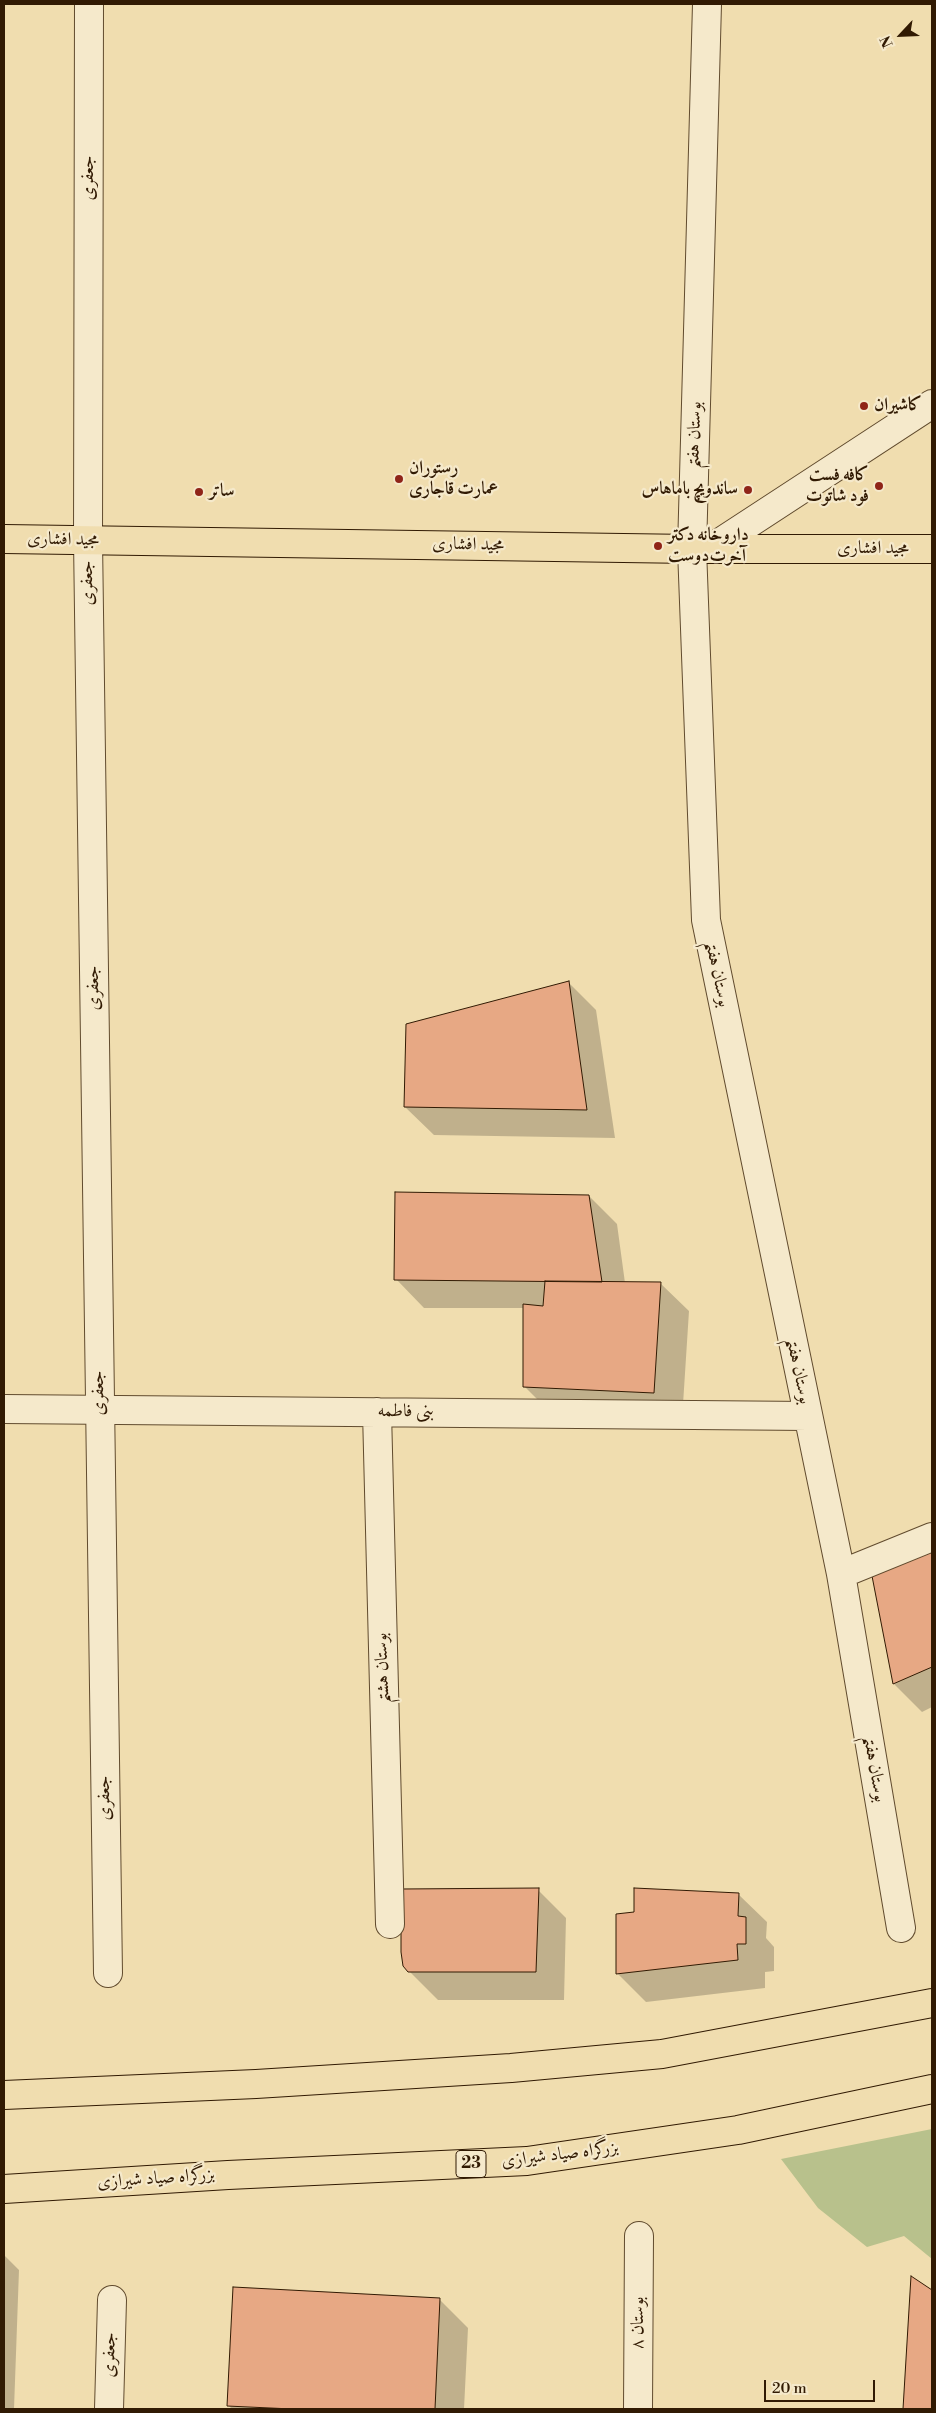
<!DOCTYPE html>
<meta charset="utf-8">
<style>
body{margin:0}
#map{position:relative;width:936px;height:2413px;overflow:hidden;background:#f0ddaf;font-family:"Libre Bodoni",serif}
canvas{display:block}
.frame{position:absolute;inset:0;border:5px solid #311a03;pointer-events:none}
.north{position:absolute;left:876px;top:10px;width:50px;height:50px;-webkit-text-stroke:4px #f5e9cb;paint-order:stroke;rotate:245deg;font-size:14px;font-weight:700;line-height:20px;text-align:center;color:#311a03}
.north::after{content:'';display:block;margin:auto;width:18px;height:22px;background:#311a03;clip-path:polygon(50% 0,100% 100%,50% 72%,0 100%)}
.scale{position:absolute;left:764px;top:2380px;width:111px;height:22px;box-sizing:border-box;border:2px solid #311a03;border-top:0;padding-left:6px;font-size:15px;line-height:18px;white-space:nowrap;color:#311a03;-webkit-text-stroke:4px #f5e9cb;paint-order:stroke}
</style>
<div id="map">
<canvas width="936" height="2413"></canvas>
<div class="frame"></div>
<div class="north">N</div>
<div class="scale">20 m</div>
</div>
<script>
const ctx = document.querySelector('canvas').getContext('2d');
ctx.lineJoin = 'round';
function fill(path, color) { ctx.fillStyle = color; ctx.fill(path, 'evenodd'); }
const shape = rows => new Path2D(rows.map(r => 'M' + r).join(''));
function stroke(path, color, width, dash) { ctx.strokeStyle = color; ctx.lineWidth = width; ctx.lineCap = dash ? 'butt' : 'round'; ctx.setLineDash(dash || []); ctx.stroke(path); }
function label(font, color, halo, rows, align = 'center') {
  ctx.font = font + ' "Libre Bodoni",Amiri,serif'; ctx.lineWidth = 4.5; ctx.setLineDash([]); ctx.textBaseline = 'middle'; ctx.strokeStyle = halo; ctx.fillStyle = color; for (const [text, x, y, turn = 0] of rows) {
    ctx.save(); ctx.translate(x, y); ctx.rotate((+turn || 0) * Math.PI / 180); ctx.textAlign = isNaN(turn) ? turn : align; if (halo) ctx.strokeText(text, 0, 0); ctx.fillText(text, 0, 0); ctx.restore();
  }
}
fill(shape([
 [932,2129,932,2259,904,2236,867,2247,818,2208,781,2159]
]), '#b8c18c');
fill(shape([
 [568,982,596,1010,615,1138,434,1135,405,1107],
 [589,1196,617,1224,625,1283,660,1283,689,1311,682,1420,552,1414,524,1386,524,1308,424,1308,396,1279],
 [932,1553,932,1707,922,1712,894,1684,873,1577],
 [538,1890,566,1918,564,2000,438,2000,409,1971],
 [738,1894,767,1922,766,1938,774,1947,774,1971,765,1972,765,1988,646,2002,618,1974,635,1913],
 [4,2255,19,2270,14,2409,4,2409],
 [912,2278,932,2292,932,2409,904,2409],
 [439,2299,468,2328,464,2409,232,2409,228,2405]
]), '#0003');
const building = shape([
 [569,981,587,1110,404,1107,406,1024,569,981],
 [395,1192,589,1195,602,1282,394,1280,395,1192],
 [545,1281,661,1282,654,1393,523,1387,523,1304,543,1306,545,1281],
 [932,1552,932,1667,893,1684,872,1576,932,1552],
 [539,1888,536,1972,408,1972,403,1966,401,1952,401,1889,539,1888],
 [634,1888,739,1893,738,1916,746,1917,746,1944,737,1944,738,1960,616,1974,616,1914,634,1912,634,1888],
 [911,2276,932,2290,932,2409,903,2409,911,2276],
 [233,2287,440,2298,435,2409,292,2409,227,2406,233,2287]
]);
fill(building, '#e7a884');
stroke(building, '#311a03', 1);
const minor = shape([
 [89,4,88,540,108,1973],
 [707,4,692,549,706,920,841,1574,901,1928],
 [710,549,932,404],
 [4,1409,808,1416],
 [377,1412,390,1924],
 [841,1574,932,1537],
 [109,2409,112,2300],
 [638,2409,639,2236]
]);
const major = shape([
 [4,539,692,549,932,549]
]);
const highway = shape([
 [4,2095,256,2084,511,2068,662,2054,932,2003],
 [4,2189,228,2175,527,2161,738,2130,932,2089]
]);
stroke(minor, '#614b2e', 30);
stroke(major, '#311a03', 30);
stroke(highway, '#311a03', 30);
stroke(minor, '#f5e9cb', 28);
stroke(major, '#f0ddaf', 28);
stroke(highway, '#f0ddaf', 28);
for (const [x, y, r, color] of [
 [864,406,5,"#8f2418"],
 [399,479,5,"#8f2418"],
 [879,486,5,"#8f2418"],
 [748,490,5,"#8f2418"],
 [199,492,5,"#8f2418"],
 [658,546,5,"#8f2418"]
]) { const dot = new Path2D(); dot.arc(x, y, r, 0, 2 * Math.PI); ctx.fillStyle = color; ctx.fill(dot); stroke(dot, '#f5e9cb', 2); }
for (const [x, y, w] of [
 [471,2164,30]
]) { const box = new Path2D(); box.roundRect(x - w / 2, y - 13.5, w, 27, 4); ctx.fillStyle = '#f5e9cb'; ctx.fill(box); stroke(box, '#311a03', 1); }
label('bold 16px', '#311a03', null, [
 ["23",471,2164]
]);
label('18px', '#311a03', '#f5e9cb', [
 ["جعفری",89,178,-90],
 ["بوستان هفتم",695,435,-88],
 ["مجید افشاری",63,540,1],
 ["مجید افشاری",468,545,1],
 ["مجید افشاری",873,549],
 ["جعفری",88,583,-91],
 ["بوستان هفتم",717,974,78],
 ["جعفری",94,988,-91],
 ["بوستان هفتم",798,1371,78],
 ["جعفری",99,1393,-91],
 ["بنی فاطمه",406,1412,1],
 ["بوستان هشتم",383,1668,-92],
 ["بوستان هفتم",874,1769,80],
 ["جعفری",105,1798,-91],
 ["بزرگراه صیاد شیرازی",560,2155,-7],
 ["بزرگراه صیاد شیرازی",156,2179,-4],
 ["بوستان ۸",639,2323,-90],
 ["جعفری",110,2355,-89]
]);
label('bold 18px', '#311a03', '#f5e9cb', [
 ["کاشیران",874,406],
 ["رستوران",409,469],
 ["عمارت قاجاری",409,490],
 ["کافه فست",869,476,"right"],
 ["فود شاتوت",869,497,"right"],
 ["ساندویچ باماهاس",738,490,"right"],
 ["ساتر",209,492],
 ["داروخانه دکتر",668,536],
 ["آخرت‌دوست",668,557]
], 'left');
</script>
